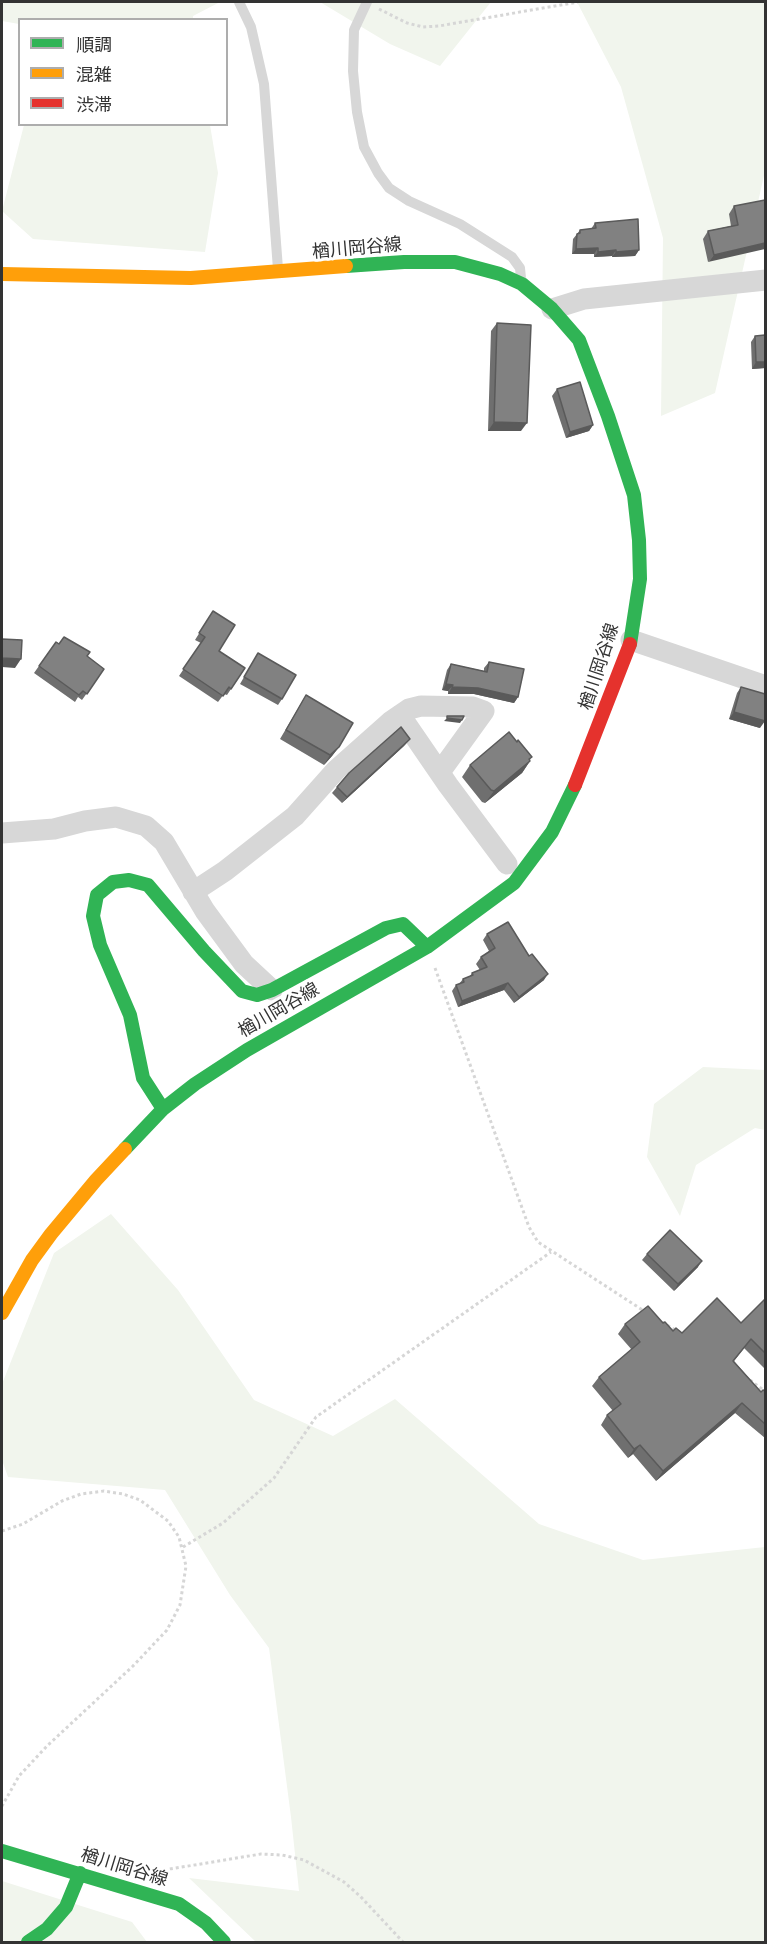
<!DOCTYPE html>
<meta charset="utf-8">
<style>
body{margin:0}
#map{position:relative;width:767px;height:1944px;overflow:hidden;background:#fff;font-family:Signika,"Noto Sans JP",sans-serif}
canvas{display:block}
.frame{position:absolute;inset:0;border:3px solid #333;pointer-events:none}
.legend{position:absolute;left:18px;top:18px;width:210px;height:108px;box-sizing:border-box;background:#fff;border:2px solid #adadad;margin:0;padding:8px 10px;list-style:none;font-size:18px;color:#333}
.legend li{display:flex;align-items:center;gap:12px;height:30px}
.legend b{width:30px;border:2px solid #adadad}
</style>
<div id="map">
<canvas width="767" height="1944"></canvas>
<div class="frame"></div>
<ul class="legend">
<li><b style="height:8px;background:#30b455"></b>順調</li>
<li><b style="height:8px;background:#ff9f0a"></b>混雑</li>
<li><b style="height:8px;background:#e5322d"></b>渋滞</li>
</ul>
</div>
<script>
const ctx = document.querySelector('canvas').getContext('2d');
ctx.lineJoin = 'round';
function fill(path, color) { ctx.fillStyle = color; ctx.fill(path, 'evenodd'); }
const shape = rows => new Path2D(rows.map(r => 'M' + r).join(''));
function stroke(path, color, width, dash) { ctx.strokeStyle = color; ctx.lineWidth = width; ctx.lineCap = dash ? 'butt' : 'round'; ctx.setLineDash(dash || []); ctx.stroke(path); }
function label(font, color, halo, rows, align = 'center') {
  ctx.font = font + ' Signika,"Noto Sans JP",sans-serif'; ctx.lineWidth = 6; ctx.setLineDash([]); ctx.textBaseline = 'middle'; ctx.strokeStyle = halo; ctx.fillStyle = color; for (const [text, x, y, turn = 0] of rows) {
    ctx.save(); ctx.translate(x, y); ctx.rotate((+turn || 0) * Math.PI / 180); ctx.textAlign = isNaN(turn) ? turn : align; if (halo) ctx.strokeText(text, 0, 0); ctx.fillText(text, 0, 0); ctx.restore();
  }
}
fill(shape([
 [2,2,220,2,193,16,193,19,20,20,19,24,2,21],
 [320,2,491,2,440,66,390,44],
 [577,2,765,2,765,171,715,393,661,416,663,238,621,87],
 [24,125,210,125,218,173,205,252,33,239,2,211],
 [703,1067,765,1070,765,1130,755,1128,696,1165,680,1216,647,1157,654,1104],
 [111,1214,178,1290,254,1400,333,1436,395,1399,539,1524,643,1560,765,1547,765,1942,256,1942,189,1878,299,1891,291,1817,269,1648,230,1595,165,1490,8,1477,2,1460,2,1384,54,1253],
 [2,1881,132,1922,147,1942,2,1942]
]), '#f1f5ed');
stroke(shape([
 [379,9,407,23,423,27,439,26,578,2],
 [435,968,529,1227,538,1242,644,1311],
 [657,1319,677,1331],
 [750,1380,766,1392],
 [2,1531,23,1524,62,1501,81,1494,104,1491,123,1494,140,1500,168,1521,179,1537,186,1566,180,1605,167,1630,133,1666,47,1746,19,1776,2,1806],
 [183,1547,223,1523,274,1478,316,1417,551,1252],
 [158,1871,261,1854,282,1855,304,1860,344,1882,360,1896,403,1942]
]), '#d6d6d6', 3, [3, 3]);
stroke(shape([
 [239,2,251,27,264,84,278,269],
 [367,2,354,30,353,71,357,112,364,147,378,173,389,188,409,201,460,224,512,257,520,268,521,278]
]), '#d7d7d7', 10);
stroke(shape([
 [552,309,584,299,766,280],
 [631,640,766,686],
 [400,715,448,785,507,864],
 [2,833,54,829,85,821,116,817,146,826,164,842,205,911,244,964,272,990],
 [193,892,225,871,295,816,336,770,390,722,409,709,421,706,473,707,484,711,440,772]
]), '#d7d7d7', 21);
stroke(shape([
 [346,266,404,262,455,262,500,274,522,284,552,309,579,340,608,416,634,495,639,540,640,579,630,644],
 [163,1109,143,1078,130,1015,100,945,93,916,97,895,113,882,129,880,148,885,204,951,242,991,257,995,272,990,386,928,403,924,427,947],
 [125,1149,163,1109,195,1084,247,1050,427,947,514,883,552,832,575,785],
 [2,1851,179,1904,206,1923,224,1942],
 [28,1942,47,1929,66,1907,80,1873]
]), '#30b455', 14);
stroke(shape([
 [2,274,191,278,346,266],
 [2,1313,32,1260,51,1234,96,1180,125,1149]
]), '#ff9f0a', 14);
stroke(shape([
 [575,785,630,644]
]), '#e5322d', 14);
fill(shape([
 [765,200,708,262,703,239,708,231,731,226,729,214,734,206],
 [595,223,639,250,635,256,612,257,612,256,594,257,594,254,572,254,573,239,577,234,580,230,591,229],
 [497,323,521,431,488,431,491,331],
 [755,336,765,368,752,369,751,342],
 [557,389,593,425,589,431,566,438,552,396],
 [213,611,219,651,245,668,227,695,224,694,218,702,179,676,201,643,195,640],
 [56,642,87,656,104,669,82,700,78,697,75,702,34,673],
 [258,653,282,699,278,705,240,684],
 [489,662,518,697,514,703,474,694,448,694,448,691,442,690,447,670,451,664,484,671,484,668],
 [741,687,760,728,729,719,737,693],
 [306,695,339,747,332,756,324,765,280,739],
 [405,745,342,803,332,793,337,787],
 [530,760,530,761,522,773,485,803,482,802,462,777,470,765],
 [487,934,544,980,514,1003,504,990,458,1007,452,991,456,985,459,984,463,979,470,976,472,973,480,970,476,964,481,957,489,951,483,940],
 [647,1254,698,1267,674,1291,642,1260],
 [765,1299,765,1369,744,1348,734,1361,761,1392,765,1391,765,1438,735,1413,656,1481,633,1454,628,1458,601,1425,607,1415,613,1411,592,1386,599,1377,632,1350,618,1334,625,1324,663,1323,673,1331,682,1333,741,1323]
]), '#6f6f6f');
fill(shape([
 [765,243,765,249,708,262,714,255],
 [598,248,594,254,572,254,576,249],
 [616,250,612,256,594,257,598,252],
 [639,250,635,256,612,257,616,252],
 [756,362,765,362,765,368,752,369],
 [494,422,527,423,521,431,488,431],
 [593,425,589,431,566,438,570,432],
 [2,658,21,659,15,668,2,667],
 [446,684,453,685,448,691,442,690],
 [452,687,478,688,518,697,514,703,474,694,448,694],
 [734,712,765,721,760,728,729,719],
 [447,718,462,720,460,723,444,721],
 [410,739,405,745,342,803,347,797],
 [339,747,332,756,324,765,330,755],
 [532,757,527,764,530,761,522,773,485,803,494,791],
 [548,974,544,980,514,1003,519,997],
 [508,983,504,990,458,1007,462,1001],
 [702,1261,698,1267,674,1291,678,1284],
 [742,1403,735,1413,656,1481,663,1471],
 [640,1445,633,1454,628,1458,634,1449]
]), '#5a5a5a');
const building = shape([
 [765,200,765,243,714,255,708,231,738,225,734,206,765,200],
 [638,219,639,250,616,252,616,250,598,252,598,248,576,249,577,234,580,233,580,230,596,228,595,223,638,219],
 [497,323,531,325,527,423,494,422,497,323],
 [765,335,765,362,756,362,755,336,765,335],
 [580,382,593,425,570,432,557,389,580,382],
 [213,611,235,625,219,651,245,668,231,689,229,687,223,696,183,669,205,637,199,633,213,611],
 [64,637,90,652,87,656,104,669,87,694,83,691,79,695,39,666,56,642,59,644,64,637],
 [2,639,22,640,21,659,2,658,2,639],
 [258,653,296,675,282,699,244,677,258,653],
 [489,662,524,669,518,697,478,688,452,687,453,685,446,684,451,664,487,672,489,662],
 [741,687,765,694,765,721,734,712,741,687],
 [306,695,353,723,339,747,330,755,286,730,306,695],
 [447,716,464,716,462,720,447,718,447,716],
 [401,727,410,739,347,797,337,787,349,773,401,727],
 [509,732,517,742,518,740,532,757,529,759,530,761,494,791,491,790,470,765,509,732],
 [508,922,529,956,532,954,548,974,519,997,508,983,462,1001,456,985,464,982,463,979,473,975,472,973,487,967,481,957,495,948,487,934,508,922],
 [670,1230,702,1261,678,1284,647,1254,670,1230],
 [717,1298,741,1323,765,1299,765,1353,751,1339,733,1361,761,1392,763,1390,765,1391,765,1424,742,1403,663,1471,640,1445,634,1449,607,1415,621,1404,599,1377,640,1342,625,1324,648,1306,663,1323,665,1322,673,1331,676,1328,682,1333,717,1298]
]);
fill(building, '#818181');
stroke(building, '#5a5a5a', 1.5);
label('18px', '#333', '#fff', [
 ["楢川岡谷線",357,249,-5],
 ["楢川岡谷線",600,667,-72],
 ["楢川岡谷線",279,1011,-30],
 ["楢川岡谷線",124,1868,17]
]);
</script>
